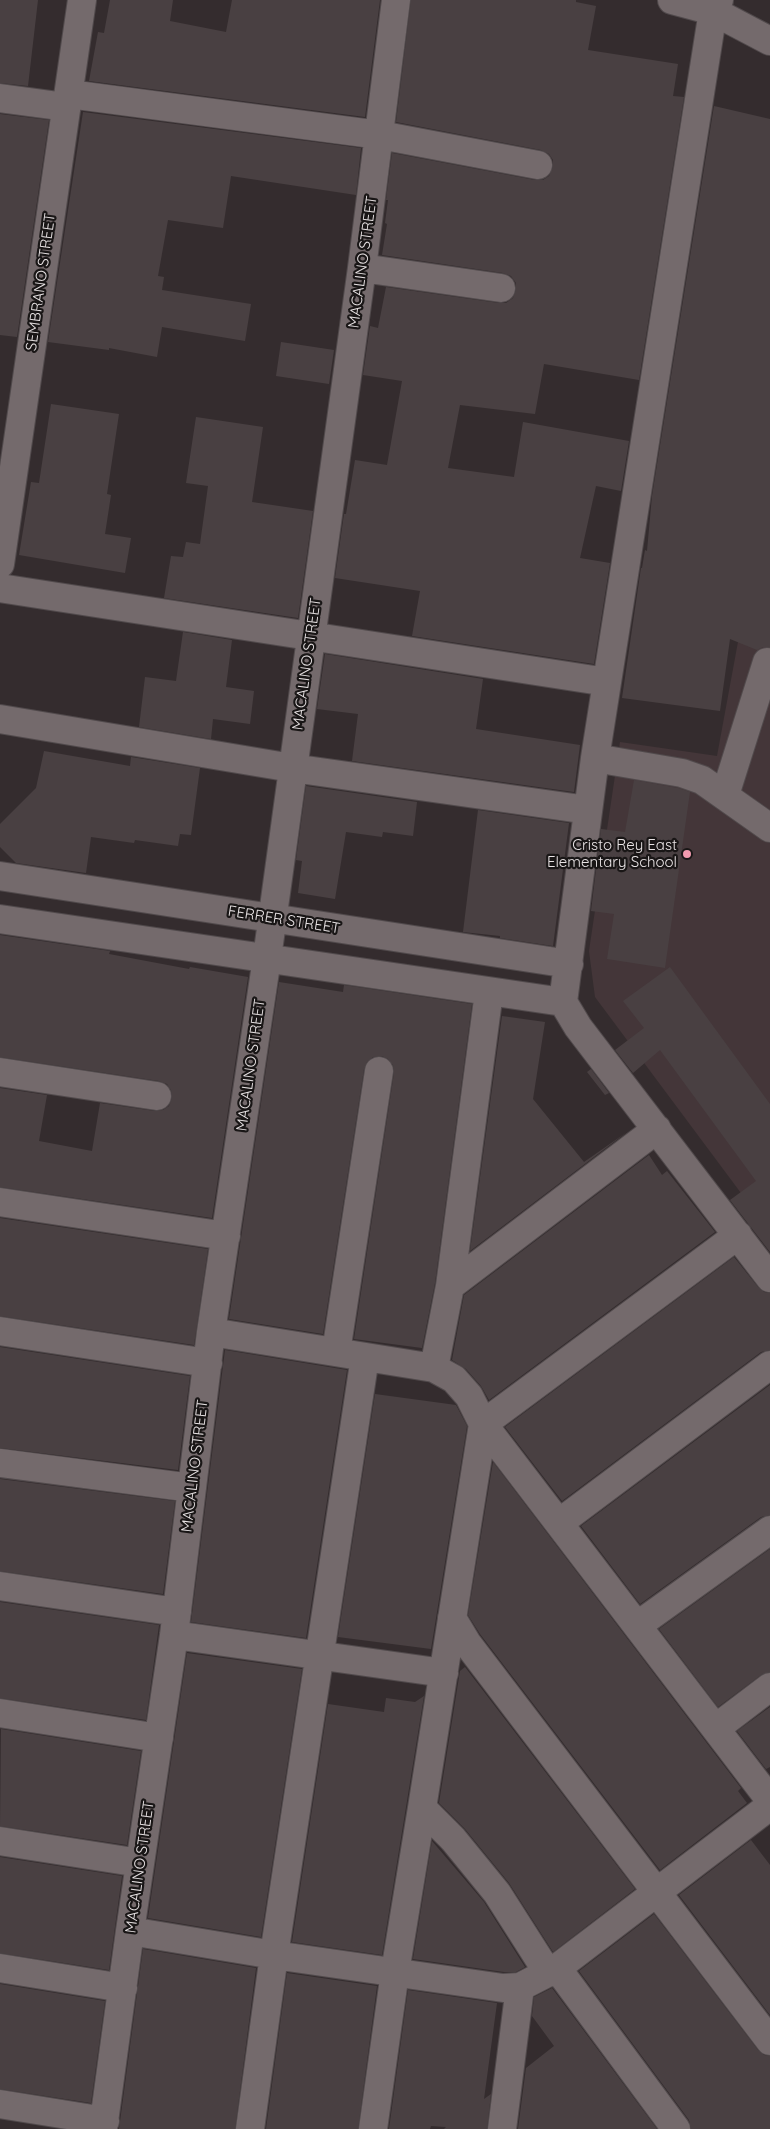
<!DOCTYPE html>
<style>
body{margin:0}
canvas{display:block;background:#342c2e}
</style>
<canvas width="770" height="2129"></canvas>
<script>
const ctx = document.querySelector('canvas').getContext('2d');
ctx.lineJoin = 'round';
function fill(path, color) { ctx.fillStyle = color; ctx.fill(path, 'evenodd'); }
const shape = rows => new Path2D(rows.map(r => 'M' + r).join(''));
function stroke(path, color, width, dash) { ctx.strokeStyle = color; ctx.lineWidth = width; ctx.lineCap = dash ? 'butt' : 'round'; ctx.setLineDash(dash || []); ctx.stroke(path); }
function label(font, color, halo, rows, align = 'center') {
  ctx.font = font + ' Quicksand,sans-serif'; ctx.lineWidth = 4.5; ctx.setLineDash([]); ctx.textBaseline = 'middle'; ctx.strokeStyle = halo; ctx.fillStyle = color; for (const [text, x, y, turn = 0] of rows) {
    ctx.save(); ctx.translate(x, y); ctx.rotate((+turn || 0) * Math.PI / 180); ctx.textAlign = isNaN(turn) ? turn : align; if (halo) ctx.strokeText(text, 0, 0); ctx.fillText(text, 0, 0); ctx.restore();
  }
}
fill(shape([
 [749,582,770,588,770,1232,595,997,589,951,620,742,717,756]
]), '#443639');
fill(shape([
 [0,0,38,0,28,86,0,83],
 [110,0,173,0,170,21,226,32,232,0,380,0,365,117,89,81,98,32,104,33],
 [411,0,576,0,576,2,596,6,588,50,678,64,673,96,684,97,639,380,544,364,535,414,460,405,448,468,514,477,523,422,629,441,621,491,596,486,580,558,610,563,594,664,412,636,420,591,335,578,344,514,346,514,355,460,387,465,402,381,363,375,370,326,378,328,386,287,499,303,506,303,513,298,516,290,516,283,511,276,503,273,382,255,387,224,385,223,388,200,386,200,392,153,535,180,543,180,549,176,553,167,553,160,549,154,541,150,396,122],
 [714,106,770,119,770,647,763,647,757,650,730,639,720,711,622,698,641,568,642,568,645,550,647,551,652,496],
 [83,112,361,148,356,195,231,176,223,228,168,220,158,276,164,277,162,290,251,304,245,341,162,327,157,357,109,348,109,350,48,342],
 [0,114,49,120,17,337,0,335],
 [281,342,334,350,329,384,276,376],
 [51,404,119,414,107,494,111,495,105,534,131,538,125,573,19,555,31,482,39,483],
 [196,417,263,427,252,502,313,511,298,618,164,598,171,556,183,557,186,542,200,544,208,486,186,483],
 [183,632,232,640,226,687,254,691,250,724,213,719,211,739,139,727,145,677,176,681],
 [325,654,483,679,476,729,580,745,574,792,352,761,358,714,317,709],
 [44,751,130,766,131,757,200,768,191,835,180,834,178,846,135,840,134,843,91,837,86,873,16,863,0,847,0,824,36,788],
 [634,780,678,788,690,792,665,968,607,959,614,914,591,911,601,829,625,832],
 [306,786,417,802,413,836,383,832,382,837,346,832,335,899,298,893,302,861,296,860],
 [478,810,569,823,553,946,500,938,500,936,463,932],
 [0,935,110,951,109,954,189,969,190,967,248,977,212,1218,0,1187,0,1088,47,1095,39,1141,92,1151,100,1103,155,1111,163,1110,169,1106,172,1098,171,1090,167,1084,159,1081,0,1057],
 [670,967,770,1104,770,1252,730,1200,756,1181,660,1050,633,1073,615,1050,644,1028,623,1001],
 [279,982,343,992,344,985,472,1004,435,1283,422,1348,354,1339,394,1073,393,1065,388,1059,382,1056,373,1057,367,1062,364,1069,323,1334,229,1319],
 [502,1016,545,1022,533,1099,584,1162,627,1132,470,1251],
 [591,1069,609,1093,605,1095,587,1072],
 [649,1155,662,1175,667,1171,715,1232,489,1400,481,1386,466,1369,452,1360,464,1295],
 [0,1218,208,1249,194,1345,0,1316],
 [734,1257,758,1287,764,1292,770,1293,770,1350,761,1352,562,1501,505,1427],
 [0,1347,190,1376,178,1470,0,1448],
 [225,1350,347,1370,306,1638,191,1622],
 [770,1385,770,1515,761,1517,640,1604,581,1526],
 [375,1394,456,1405,467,1426,431,1649,338,1637],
 [493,1462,741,1788,738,1791,747,1803,660,1870,480,1634,468,1615],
 [0,1479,175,1501,163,1594,0,1571],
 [770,1549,770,1672,761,1675,718,1707,659,1629],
 [0,1602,159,1625,146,1720,0,1698],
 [187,1653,302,1669,261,1937,148,1918],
 [465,1667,635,1889,553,1952,509,1883,465,1829,439,1803,460,1671],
 [424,1696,382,1955,292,1942,328,1704,384,1712,386,1698,415,1702],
 [770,1707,770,1767,766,1769,737,1731],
 [1,1729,141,1751,127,1845,0,1826],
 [751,1840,770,1865,770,2015,679,1895],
 [432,1841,484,1902,525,1967,516,1972,504,1972,413,1959],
 [0,1857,122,1876,109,1970,0,1953],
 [654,1914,758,2050,764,2055,770,2056,770,2129,691,2129,689,2120,579,1971],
 [143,1949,256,1968,235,2129,119,2129],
 [287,1973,377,1986,358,2129,266,2129],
 [0,1984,105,2001,91,2103,0,2089],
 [552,1988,657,2129,518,2129,526,2068,554,2046,532,2016,534,1997],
 [408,1990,497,2003,484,2099,491,2094,487,2129,444,2129,446,2127,431,2126,430,2129,389,2129]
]), '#494042');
const minor = shape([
 [672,0,713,11,595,758,563,1002,578,1027,770,1278],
 [719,0,713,11,770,41],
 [69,94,380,135,538,165],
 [0,98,66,107],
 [362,268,501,288],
 [0,564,82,0],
 [0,588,607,682],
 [0,719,292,768,588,810],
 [595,758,682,773,702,780,770,828],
 [725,795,767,662],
 [0,876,569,964],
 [0,919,563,1002],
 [0,1072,157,1096],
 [0,1202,226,1236],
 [450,1286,489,992],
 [0,1331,208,1363],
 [211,1332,434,1368,454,1379,469,1396,483,1424,770,1800],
 [336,1352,379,1071],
 [434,1368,450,1286,657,1129],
 [0,1463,192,1488],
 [559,1523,770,1365],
 [0,1586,177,1612],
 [452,1618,467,1643,770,2041],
 [638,1625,770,1530],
 [174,1635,444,1673],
 [0,1713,159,1738],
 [716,1728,770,1687],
 [422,1808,483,1424,738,1235],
 [0,1841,140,1863],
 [130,1931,274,1955,503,1988,520,1987,557,1968,770,1806],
 [0,1968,123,1988],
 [557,1968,676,2129],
 [0,2104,105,2121],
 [103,2129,130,1931,174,1635,211,1332,267,958,362,268,396,0],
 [250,2129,274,1955,365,1357],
 [373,2129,395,1972,422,1808,453,1839,497,1893,548,1973],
 [502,2129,520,1987]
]);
stroke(minor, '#514a4c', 30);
stroke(minor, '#746a6c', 28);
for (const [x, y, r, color] of [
 [687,854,5,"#f29aaf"]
]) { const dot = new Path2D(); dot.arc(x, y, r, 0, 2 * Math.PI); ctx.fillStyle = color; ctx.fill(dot); stroke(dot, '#191616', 2); }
label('15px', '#e9e4e5', '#191616', [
 ["MACALINO STREET",363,262,-82],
 ["SEMBRANO STREET",41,282,-82],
 ["MACALINO STREET",307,664,-82],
 ["FERRER STREET",284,920,9],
 ["MACALINO STREET",251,1065,-82],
 ["MACALINO STREET",195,1466,-83],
 ["MACALINO STREET",140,1867,-82]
]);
label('15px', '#e9e4e5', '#191616', [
 ["Cristo Rey East",677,845],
 ["Elementary School",677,862]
], 'right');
</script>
